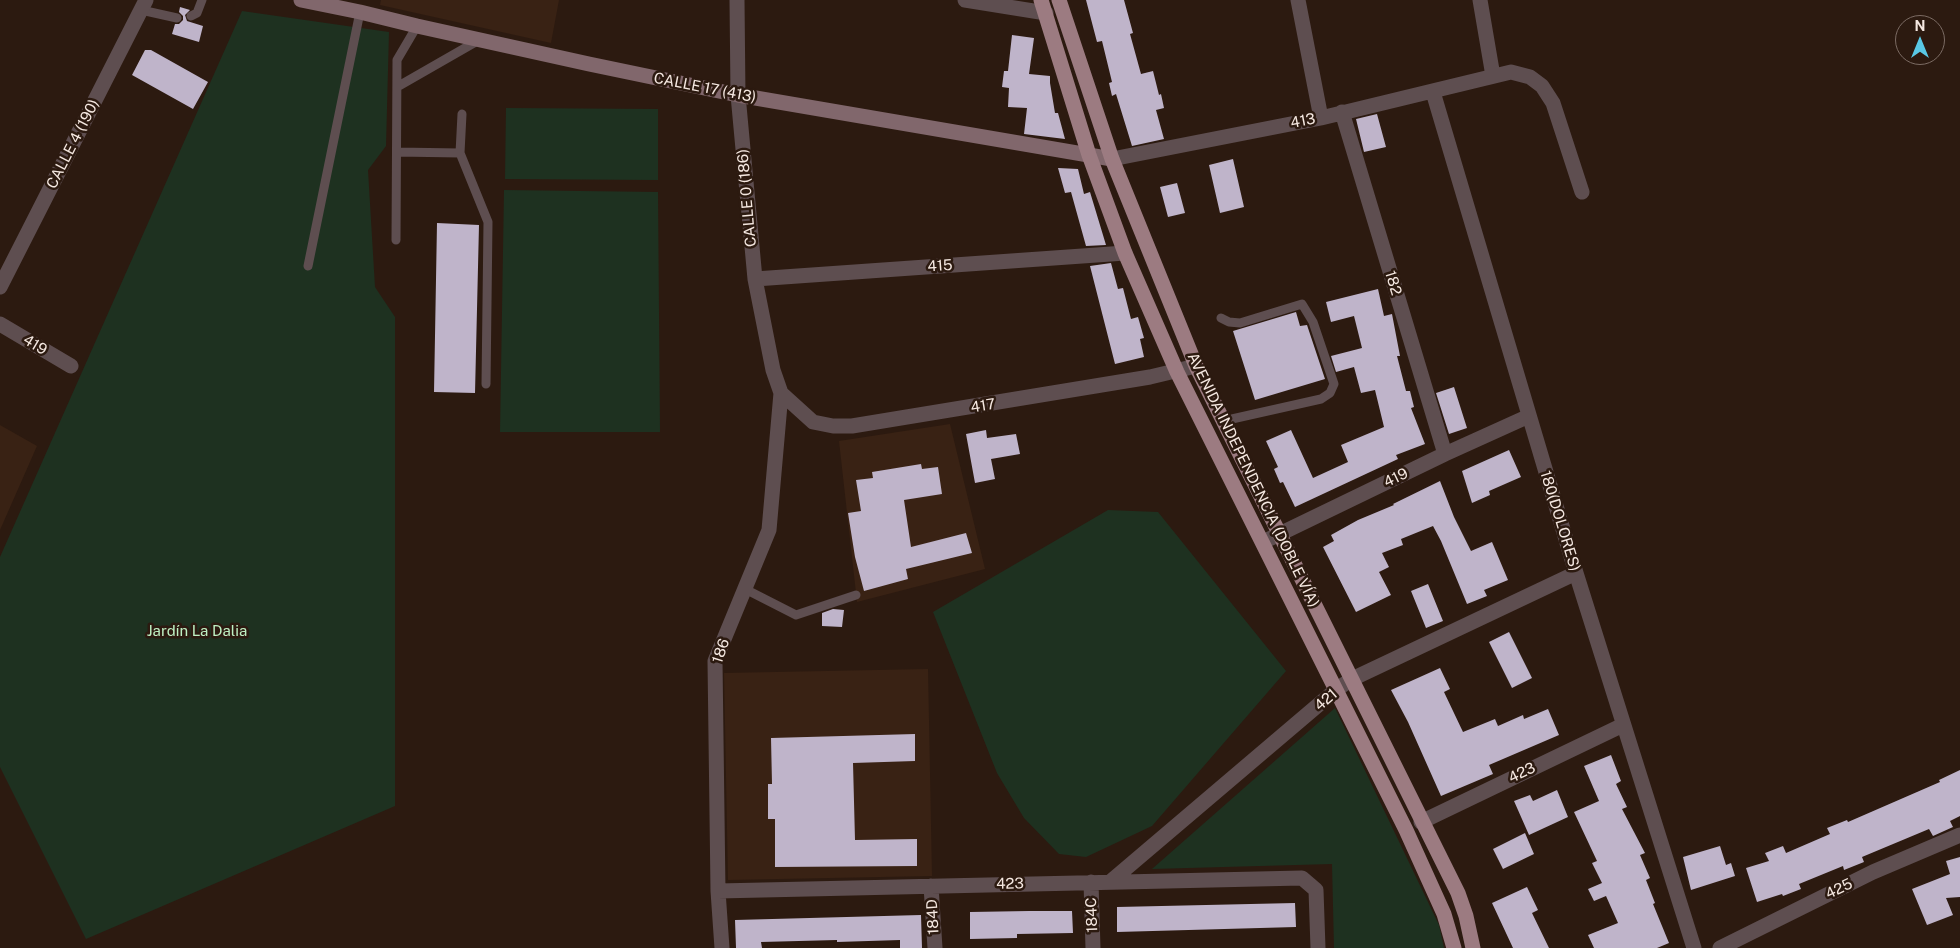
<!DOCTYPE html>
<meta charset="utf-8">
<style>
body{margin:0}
#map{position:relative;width:1960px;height:948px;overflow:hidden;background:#2c1a10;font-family:"Public Sans",sans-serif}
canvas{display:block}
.north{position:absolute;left:1895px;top:15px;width:50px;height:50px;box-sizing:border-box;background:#2c1a10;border:1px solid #7c6c64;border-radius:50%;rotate:0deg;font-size:14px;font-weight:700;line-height:20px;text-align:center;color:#f5e8e1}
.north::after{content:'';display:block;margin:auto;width:18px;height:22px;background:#59c8e5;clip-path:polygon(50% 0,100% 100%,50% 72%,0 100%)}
</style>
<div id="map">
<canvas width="1960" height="948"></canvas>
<div class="north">N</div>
</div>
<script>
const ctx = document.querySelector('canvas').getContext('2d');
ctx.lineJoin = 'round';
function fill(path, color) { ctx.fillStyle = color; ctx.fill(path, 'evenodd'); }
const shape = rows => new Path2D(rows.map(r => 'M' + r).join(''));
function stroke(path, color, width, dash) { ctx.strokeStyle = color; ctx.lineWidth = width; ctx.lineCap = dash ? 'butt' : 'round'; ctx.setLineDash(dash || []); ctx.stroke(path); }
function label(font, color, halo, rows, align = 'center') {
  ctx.font = font + ' "Public Sans",sans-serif'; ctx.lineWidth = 5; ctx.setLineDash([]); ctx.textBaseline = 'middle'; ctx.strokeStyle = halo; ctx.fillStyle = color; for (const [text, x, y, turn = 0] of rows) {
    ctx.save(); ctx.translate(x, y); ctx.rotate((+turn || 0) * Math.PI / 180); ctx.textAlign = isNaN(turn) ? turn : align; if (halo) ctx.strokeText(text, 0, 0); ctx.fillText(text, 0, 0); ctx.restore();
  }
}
fill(shape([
 [381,0,559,0,551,43,380,5],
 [950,424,985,569,857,602,839,441],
 [0,425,37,446,0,530],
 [928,669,932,876,728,880,724,673]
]), '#392214');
fill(shape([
 [242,11,389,32,386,146,368,170,375,287,395,317,395,806,86,939,0,767,0,557],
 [506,108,658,109,658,180,505,179],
 [504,190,658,192,660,432,500,432],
 [1108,510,1158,512,1286,671,1152,826,1086,857,1059,854,1024,818,997,773,933,612],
 [1335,708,1439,925,1444,948,1334,948,1332,864,1152,869]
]), '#1e3120');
fill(shape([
 [1086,0,1124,0,1133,33,1130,34,1141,74,1153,71,1159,95,1161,94,1164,108,1156,110,1164,139,1132,146,1116,94,1112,96,1109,83,1112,82,1102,41,1097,42],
 [180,7,190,10,185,15,187,21,203,26,199,42,172,34,175,24,179,24,183,20,183,16,179,12],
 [1012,35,1034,38,1029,74,1050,76,1050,83,1055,113,1058,113,1065,139,1024,134,1027,108,1008,107,1009,88,1002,87,1004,71,1008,71],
 [145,50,151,50,208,82,193,109,132,75],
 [1377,114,1386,147,1364,152,1356,119],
 [1233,159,1244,207,1220,213,1209,165],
 [1058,168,1078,169,1084,194,1090,192,1106,245,1086,246,1071,192,1065,193],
 [1177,183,1185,213,1168,217,1160,187],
 [437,223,479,225,475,393,434,392],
 [1111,263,1118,289,1123,288,1131,319,1138,317,1144,338,1140,339,1144,357,1115,364,1090,266],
 [1378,289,1384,316,1392,314,1400,356,1397,356,1406,391,1410,391,1414,407,1411,408,1425,444,1396,455,1398,459,1295,507,1283,482,1280,483,1274,469,1278,467,1266,441,1291,430,1313,478,1348,462,1341,445,1384,427,1375,390,1361,393,1354,367,1336,372,1331,356,1362,348,1354,316,1331,322,1326,302],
 [1296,312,1300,326,1307,325,1325,379,1255,400,1233,331],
 [1454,387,1467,428,1449,434,1436,393],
 [986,430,987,438,1016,434,1020,454,991,459,995,479,975,483,966,434],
 [1509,450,1521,477,1489,491,1490,495,1472,503,1462,471],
 [921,464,922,469,938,467,942,494,904,500,911,547,966,533,972,553,906,569,908,579,864,591,855,557,848,513,861,511,856,480,873,478,872,472],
 [1440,481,1454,517,1471,551,1492,542,1508,580,1484,590,1487,596,1467,604,1441,541,1433,526,1401,539,1403,545,1382,553,1389,567,1379,572,1391,595,1356,612,1323,547,1334,541,1331,535,1358,520,1394,505,1393,504],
 [1428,584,1443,621,1426,628,1411,591],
 [833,609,844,610,842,627,822,626,822,613],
 [1509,632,1532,678,1512,688,1489,642],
 [1440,668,1450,689,1444,692,1463,732,1495,719,1498,726,1523,715,1524,719,1548,709,1559,735,1489,765,1493,774,1441,796,1408,722,1391,690],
 [915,734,915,761,853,763,855,840,917,839,917,866,775,867,775,819,768,819,768,784,772,784,771,738],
 [1611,755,1621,781,1616,784,1627,807,1622,809,1645,853,1640,855,1650,878,1646,880,1655,903,1653,904,1669,943,1657,948,1594,948,1588,935,1618,923,1606,896,1594,901,1588,889,1602,883,1592,863,1597,861,1574,812,1599,801,1584,766],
 [1960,770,1960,816,1950,821,1953,827,1933,836,1929,829,1862,857,1864,862,1844,870,1843,866,1799,884,1801,889,1783,896,1782,894,1757,902,1746,868,1769,861,1765,853,1783,846,1786,853,1830,834,1827,828,1847,820,1848,822,1940,782,1939,780],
 [1557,790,1568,817,1529,835,1514,801,1530,795,1533,801],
 [1525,833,1534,854,1503,869,1493,849],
 [1720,846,1726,865,1731,863,1735,876,1691,890,1683,857],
 [1960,857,1960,897,1946,898,1953,915,1927,925,1912,889,1950,874,1946,861],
 [1527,887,1538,910,1532,913,1549,948,1513,948,1492,903],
 [1295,903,1296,927,1117,932,1117,907],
 [1029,911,1072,911,1073,933,1017,934,1017,938,970,939,970,912],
 [921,915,922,948,900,948,900,940,837,942,837,940,761,942,762,948,736,948,735,920]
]), '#bfb4ca');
stroke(shape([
 [141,10,177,18],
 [191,16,197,13,202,0],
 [397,87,479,40],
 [462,114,460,153,488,222,486,384],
 [397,152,460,153],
 [396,240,397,60,417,26],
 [308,266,360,12],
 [1221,318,1229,322,1240,323,1302,304,1313,322,1334,384,1330,393,1321,399,1223,421],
 [745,589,796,615,856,595]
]), '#5e4e50', 9);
stroke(shape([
 [965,0,1046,13],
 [1298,0,1321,118],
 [1480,0,1493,76],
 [1433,92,1576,573,1694,948],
 [1342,112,1445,454],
 [1112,159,1321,118,1511,72,1530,77,1542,86,1553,103,1582,192],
 [755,279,1125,253],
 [0,287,146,0],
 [0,324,71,366],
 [781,393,813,422,833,426,852,426,1150,377,1196,366],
 [1263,542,1445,454,1529,416],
 [1421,822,1623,725],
 [1091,882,1093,948],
 [1110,882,1337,689,1352,679,1576,573],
 [931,886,935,948],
 [718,891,1302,878,1316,890,1318,948],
 [722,948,718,891,715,661,769,530,781,393,773,370,755,279,738,95,737,0],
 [1720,948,1873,872,1960,835]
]), '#5e4e50', 15);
stroke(shape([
 [301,0,360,12,417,26,589,64,738,95,1112,159]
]), '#81676c', 15);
stroke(shape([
 [1041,0,1089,155,1125,253,1177,372,1406,830,1444,914,1454,948],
 [1059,0,1112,159,1196,366,1458,893,1466,916,1473,948]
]), '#9c7b81', 15);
label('15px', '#f5e8e1', '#2c1a10', [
 ["CALLE 17 (413)",705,88,11],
 ["413",1303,121,-11],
 ["CALLE 4 (190)",73,144,-63],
 ["CALLE 0 (186)",747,198,-95],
 ["415",940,266,-4],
 ["182",1393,283,73],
 ["419",35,345,31],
 ["417",983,406,-9],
 ["419",1396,478,-26],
 ["AVENIDA INDEPENDENCIA (DOBLE VÍA)",1253,480,64],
 ["180(DOLORES)",1560,521,73],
 ["186",721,651,-72],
 ["421",1326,700,-41],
 ["423",1522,773,-26],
 ["423",1010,884,-1],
 ["425",1839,889,-26],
 ["184C",1092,915,-92],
 ["184D",933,917,-93]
]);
label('15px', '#bef0c3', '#2c1a10', [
 ["Jardín La Dalia",197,631]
]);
</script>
